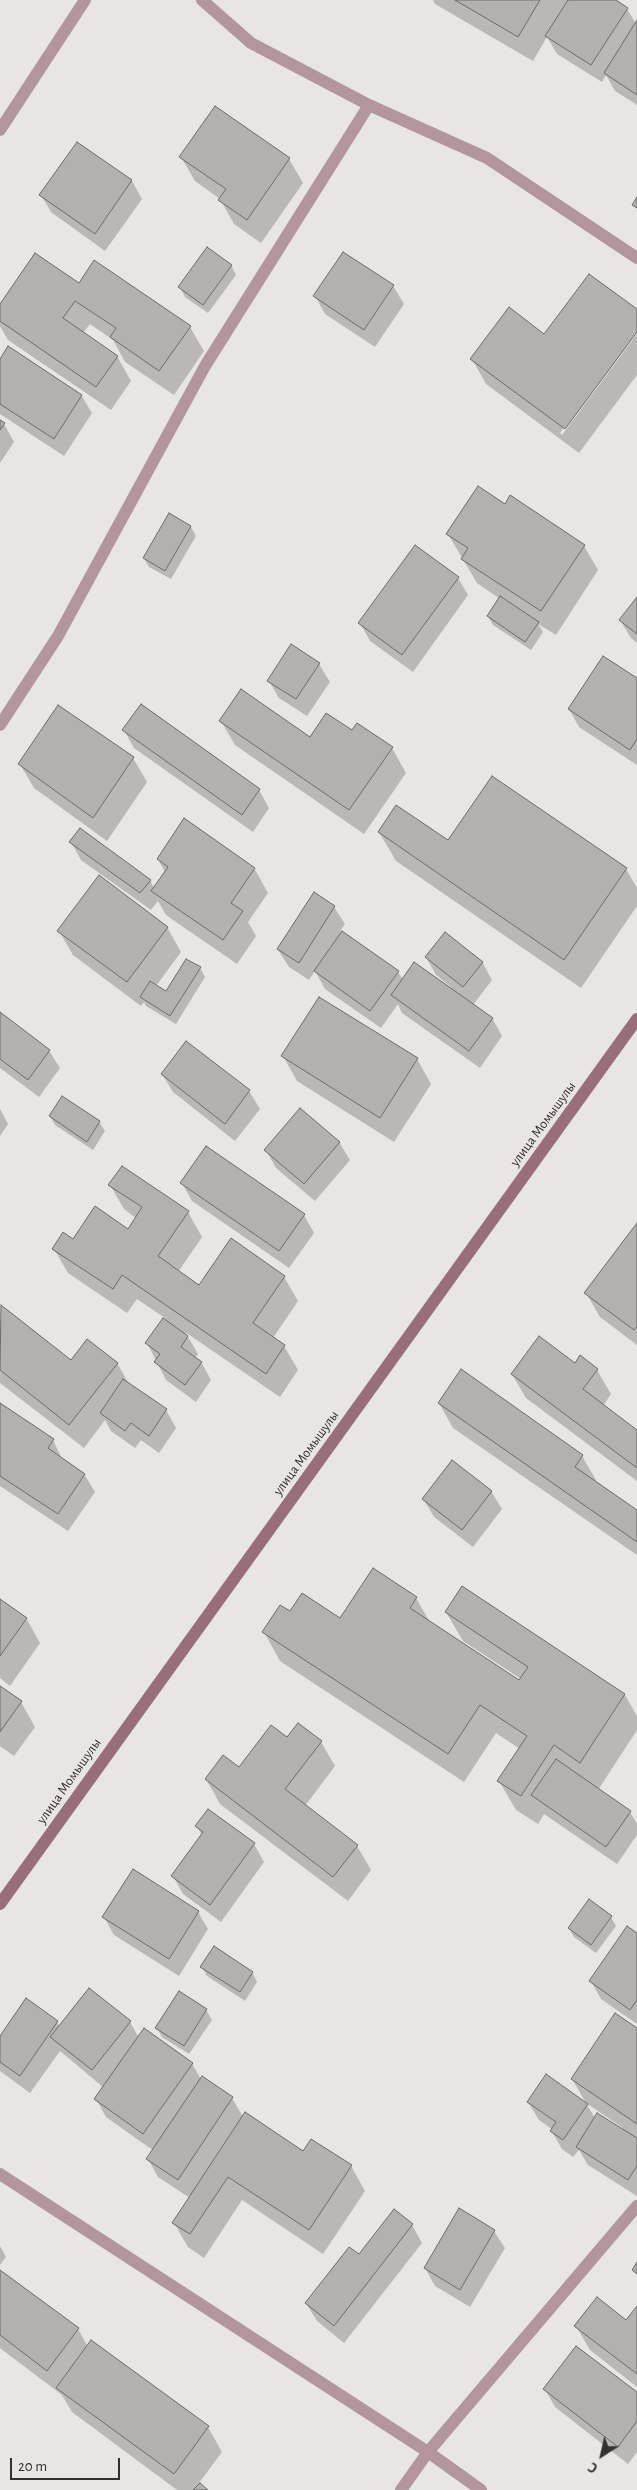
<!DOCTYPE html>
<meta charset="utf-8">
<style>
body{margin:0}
#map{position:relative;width:637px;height:2490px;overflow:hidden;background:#e8e6e3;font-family:"Alegreya Sans",sans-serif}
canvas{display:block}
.north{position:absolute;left:577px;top:2430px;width:50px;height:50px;-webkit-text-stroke:4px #e8e6e3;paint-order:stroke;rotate:215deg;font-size:14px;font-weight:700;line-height:20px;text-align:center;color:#323130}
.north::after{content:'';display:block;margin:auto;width:18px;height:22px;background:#323130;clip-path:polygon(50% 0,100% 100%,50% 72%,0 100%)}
.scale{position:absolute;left:10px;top:2458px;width:110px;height:22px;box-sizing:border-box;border:2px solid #323130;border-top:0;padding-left:6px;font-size:15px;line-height:18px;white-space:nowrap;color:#323130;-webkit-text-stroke:4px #e8e6e3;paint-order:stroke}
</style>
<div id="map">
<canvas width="637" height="2490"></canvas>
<div class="north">С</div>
<div class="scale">20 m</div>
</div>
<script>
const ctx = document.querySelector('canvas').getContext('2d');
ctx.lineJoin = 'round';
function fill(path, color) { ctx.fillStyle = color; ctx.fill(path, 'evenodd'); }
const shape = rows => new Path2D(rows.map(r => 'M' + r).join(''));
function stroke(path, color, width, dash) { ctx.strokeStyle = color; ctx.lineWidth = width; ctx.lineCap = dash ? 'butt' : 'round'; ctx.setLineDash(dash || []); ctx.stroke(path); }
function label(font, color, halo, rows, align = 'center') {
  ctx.font = font + ' "Alegreya Sans",sans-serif'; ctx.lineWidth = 4; ctx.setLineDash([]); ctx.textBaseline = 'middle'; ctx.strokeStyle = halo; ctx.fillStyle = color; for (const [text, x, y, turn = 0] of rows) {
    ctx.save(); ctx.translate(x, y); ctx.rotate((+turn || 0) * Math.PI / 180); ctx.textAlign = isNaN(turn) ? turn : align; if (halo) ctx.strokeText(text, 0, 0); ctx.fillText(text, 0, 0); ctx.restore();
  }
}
fill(shape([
 [433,0,613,0,627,9,636,24,637,23,637,105,615,91,606,75,602,82,557,54,547,37,533,61,435,4],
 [77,143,132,181,142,199,105,251,51,212,41,195],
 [181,157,289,159,303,183,261,243,234,224,220,199,195,181],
 [231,265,236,275,208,313,185,297,180,287],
 [79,285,190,327,204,351,174,395,125,362,113,340,90,324,83,333,117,356,131,381,111,410,8,340,0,326,0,306],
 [393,286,404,304,375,347,325,314,315,296],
 [637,311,637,330,560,433,562,435,637,334,637,375,579,453,486,384,472,359],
 [0,361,81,395,92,413,64,456,0,414],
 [0,421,4,424,14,442,0,463],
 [505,506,584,546,598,570,556,635,538,624,543,632,531,650,493,625,488,616,500,599,477,583,448,534],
 [169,515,191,527,196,536,171,579,149,567,144,558],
 [458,578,468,595,413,672,370,641,360,623],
 [637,599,637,643,631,638,620,620],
 [319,664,330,682,307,716,279,698,269,681],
 [637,679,637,765,579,727,569,709],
 [221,721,310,738,352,732,392,748,406,773,364,834,235,745],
 [124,730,259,790,269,808,253,832,134,748],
 [133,758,147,782,107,841,34,788,20,764],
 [379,832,626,869,637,888,637,906,581,988,396,861],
 [71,842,150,880,154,888,165,872,158,859,254,868,268,893,248,922,256,936,237,964,166,915,158,901,151,910,81,860],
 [334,907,345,924,340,931,398,972,403,980,450,989,451,987,436,975,426,957,482,962,492,980,473,1005,492,1018,502,1036,480,1068,402,1013,398,1004,381,1028,325,989,315,971,309,980,289,967,278,950],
 [167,927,181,952,156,986,166,992,200,968,205,977,176,1024,146,1006,144,1002,141,1006,73,955,59,931],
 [0,1014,49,1051,60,1068,39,1097,0,1068],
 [186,1043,249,1091,260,1109,235,1141,173,1092,162,1074],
 [283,1056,417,1059,431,1084,394,1142,297,1081],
 [63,1098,99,1122,105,1131,93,1150,55,1125,50,1116],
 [0,1109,8,1124,0,1136],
 [339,1142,350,1160,315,1201,276,1168,266,1150],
 [182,1183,304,1215,314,1233,289,1268,192,1201],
 [110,1185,188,1212,202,1237,178,1272,199,1287,284,1277,298,1301,273,1338,284,1346,298,1370,280,1397,185,1332,198,1354,195,1358,201,1362,211,1380,196,1402,166,1380,147,1343,165,1318,137,1299,127,1313,68,1273,54,1249,73,1241,128,1230,136,1218,124,1209],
 [637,1225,637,1345,600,1317,586,1293],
 [1,1307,72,1362,117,1363,129,1384,166,1410,176,1428,159,1453,141,1440,135,1448,111,1431,105,1420,84,1448,0,1383],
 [575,1365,597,1370,611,1394,603,1406,637,1431,637,1481,526,1398,512,1374],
 [439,1403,582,1456,596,1480,595,1482,637,1511,637,1555,453,1428],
 [0,1405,53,1440,62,1459,84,1474,95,1492,68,1531,0,1486],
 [491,1491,502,1509,473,1547,434,1517,424,1500],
 [416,1598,431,1624,519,1682,521,1679,463,1641,446,1612,625,1695,637,1716,637,1730,598,1790,630,1812,637,1824,637,1835,617,1864,544,1814,538,1824,516,1810,499,1781,520,1749,496,1733,464,1782,280,1661,264,1632,290,1612,341,1620],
 [0,1600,26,1618,40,1643,10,1686,0,1678],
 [0,1688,21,1702,35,1727,14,1756,0,1746],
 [288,1738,321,1742,335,1766,305,1806,357,1846,371,1870,348,1901,220,1804,206,1779,239,1769],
 [197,1826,254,1844,264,1862,221,1922,183,1894,173,1876,202,1836],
 [198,1912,208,1929,179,1976,114,1935,104,1917],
 [611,1917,616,1926,596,1953,574,1937,569,1928],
 [637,1934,637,2024,601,1999,591,1981],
 [202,1967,252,1972,257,1982,245,2001,207,1976],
 [179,1993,206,2010,212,2020,189,2054,162,2037,157,2028],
 [57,2022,60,2027,130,2022,139,2038,192,2064,201,2079,232,2098,243,2117,304,2153,351,2166,365,2191,323,2254,242,2200,204,2258,188,2247,174,2223,190,2198,158,2177,148,2159,154,2151,106,2117,96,2099,104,2088,60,2051,30,2093,0,2071,0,2038],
 [637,2029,637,2196,588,2165,579,2150,573,2157,562,2149,552,2132,553,2130,539,2120,528,2102,587,2105,595,2118,622,2130,623,2128,586,2103,572,2079],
 [412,2225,422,2243,344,2343,317,2321,306,2303,359,2256],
 [494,2231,505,2248,470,2307,435,2286,425,2268],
 [0,2246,6,2257,0,2265],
 [0,2271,78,2329,88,2347,208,2427,222,2452,199,2483,206,2490,177,2490,72,2412,62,2395,0,2348],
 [637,2308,637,2387,590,2350,576,2326,626,2321],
 [545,2389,637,2394,637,2452,628,2464,555,2407]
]), '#0003');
const building = shape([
 [455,0,540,0,518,37,455,0],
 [568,0,616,0,628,8,591,65,545,36,568,0],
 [637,20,637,95,604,73,637,20],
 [215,106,290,158,247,220,218,200,226,189,179,157,215,106],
 [77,142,132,180,95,234,39,195,77,142],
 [637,197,637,208,632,205,637,197],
 [207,247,232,265,203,305,178,287,207,247],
 [343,252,394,285,364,330,313,296,343,252],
 [35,253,79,283,94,260,191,326,159,371,110,337,116,328,75,301,63,318,118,356,96,387,0,321,0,304,35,253],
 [589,274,637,309,637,332,565,429,470,359,509,307,544,334,589,274],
 [8,346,82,395,54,439,0,404,0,359,8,346],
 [0,420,5,423,0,430,0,420],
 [478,486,505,504,510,495,585,545,541,611,461,559,468,548,446,534,478,486],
 [169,513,191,526,165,571,143,558,169,513],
 [415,545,459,577,402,655,358,623,415,545],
 [500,596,539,622,525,642,487,616,500,596],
 [637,597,637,634,619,620,637,597],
 [291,644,320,663,296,699,267,681,291,644],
 [603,656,637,678,637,739,630,750,568,709,603,656],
 [241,689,310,737,326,713,352,730,357,723,393,747,349,810,219,721,241,689],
 [141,704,260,789,242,815,122,730,141,704],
 [58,705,134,757,93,818,18,764,58,705],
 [492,776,627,868,564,960,378,832,396,805,448,840,492,776],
 [184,818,255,868,231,903,243,911,223,940,151,891,168,867,157,859,184,818],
 [80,828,151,880,140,893,69,842,80,828],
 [99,875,168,927,127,982,57,931,99,875],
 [314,892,335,906,299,963,277,949,314,892],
 [342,931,399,971,370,1011,314,971,342,931],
 [445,932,483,962,463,987,425,957,445,932],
 [186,959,201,967,170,1016,140,997,150,981,166,991,186,959],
 [414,962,493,1018,469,1051,391,995,414,962],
 [319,997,418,1058,380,1118,281,1056,319,997],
 [0,1012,50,1050,28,1080,0,1059,0,1012],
 [186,1041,250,1090,225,1124,161,1074,186,1041],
 [62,1096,100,1121,87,1142,49,1116,62,1096],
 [300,1108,340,1142,304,1184,264,1150,300,1108],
 [206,1146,305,1214,279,1251,180,1183,206,1146],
 [122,1166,189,1211,158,1256,199,1285,231,1238,285,1276,253,1323,285,1345,266,1374,122,1275,113,1289,52,1249,63,1232,73,1239,95,1206,128,1229,142,1207,108,1185,122,1166],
 [637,1223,637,1327,634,1330,584,1293,637,1223],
 [1,1305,71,1360,87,1339,118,1363,69,1425,0,1370,1,1305],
 [163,1318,188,1336,181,1347,202,1362,185,1385,154,1362,160,1354,145,1343,163,1318],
 [539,1336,575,1363,580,1355,598,1369,583,1389,637,1430,637,1468,511,1374,539,1336],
 [461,1369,583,1455,575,1467,637,1510,637,1542,438,1403,461,1369],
 [123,1379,167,1409,149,1436,131,1423,125,1431,100,1413,123,1379],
 [0,1403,54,1439,48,1448,85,1474,58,1514,0,1476,0,1403],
 [452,1460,492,1491,462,1530,422,1499,452,1460],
 [373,1568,417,1597,410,1608,519,1680,528,1667,445,1612,462,1586,625,1694,580,1763,554,1745,521,1796,497,1781,527,1736,480,1705,448,1754,262,1632,280,1605,290,1611,302,1593,340,1618,373,1568],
 [0,1599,27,1618,0,1656,0,1599],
 [0,1686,22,1701,0,1732,0,1686],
 [298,1723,322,1741,285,1789,358,1845,333,1877,205,1779,223,1755,239,1767,271,1725,287,1737,298,1723],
 [556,1759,631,1811,606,1847,531,1795,556,1759],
 [208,1809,255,1843,210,1905,171,1876,203,1832,195,1826,208,1809],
 [133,1869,199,1911,169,1959,102,1917,133,1869],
 [589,1899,612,1916,591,1945,568,1928,589,1899],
 [627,1926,637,1933,637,2000,630,2010,589,1981,627,1926],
 [214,1946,253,1972,240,1992,200,1967,214,1946],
 [89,1988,131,2021,92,2070,50,2037,89,1988],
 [179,1991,207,2009,184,2046,155,2028,179,1991],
 [26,1998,58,2021,20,2076,0,2062,0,2036,26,1998],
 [615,2013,637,2028,637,2124,571,2079,615,2013],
 [144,2028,193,2063,143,2134,94,2099,144,2028],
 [546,2074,588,2104,563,2140,550,2131,556,2122,527,2102,546,2074],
 [202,2076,233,2097,178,2180,146,2159,202,2076],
 [245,2112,303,2151,311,2139,352,2165,309,2230,228,2177,190,2234,172,2223,245,2112],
 [597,2113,637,2138,637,2166,628,2180,576,2147,597,2113],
 [459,2208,495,2230,460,2290,424,2268,459,2208],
 [394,2209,413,2224,334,2326,305,2303,349,2247,359,2254,394,2209],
 [637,2262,637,2274,632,2270,637,2262],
 [0,2270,79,2328,47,2371,0,2335,0,2270],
 [597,2297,626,2320,637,2306,637,2374,574,2326,597,2297],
 [91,2340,209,2426,174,2474,56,2388,91,2340],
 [576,2346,637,2392,637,2421,618,2447,543,2389,576,2346],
 [200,2483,208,2490,193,2490,200,2483]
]);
fill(building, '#b4b0ae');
stroke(building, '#6d6a68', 1);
stroke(shape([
 [202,0,251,43,369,105,487,158,637,258],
 [0,130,85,0],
 [0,725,58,636,205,366,369,105],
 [0,2174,428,2452,481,2490],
 [401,2490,428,2452,637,2206]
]), '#b3959c', 12);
stroke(shape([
 [0,1904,637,1019]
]), '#986e79', 12);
label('14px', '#323130', '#e8e6e3', [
 ["улица Момышулы",543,1124,-54],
 ["улица Момышулы",306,1453,-54],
 ["улица Момышулы",69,1781,-55]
]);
</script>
